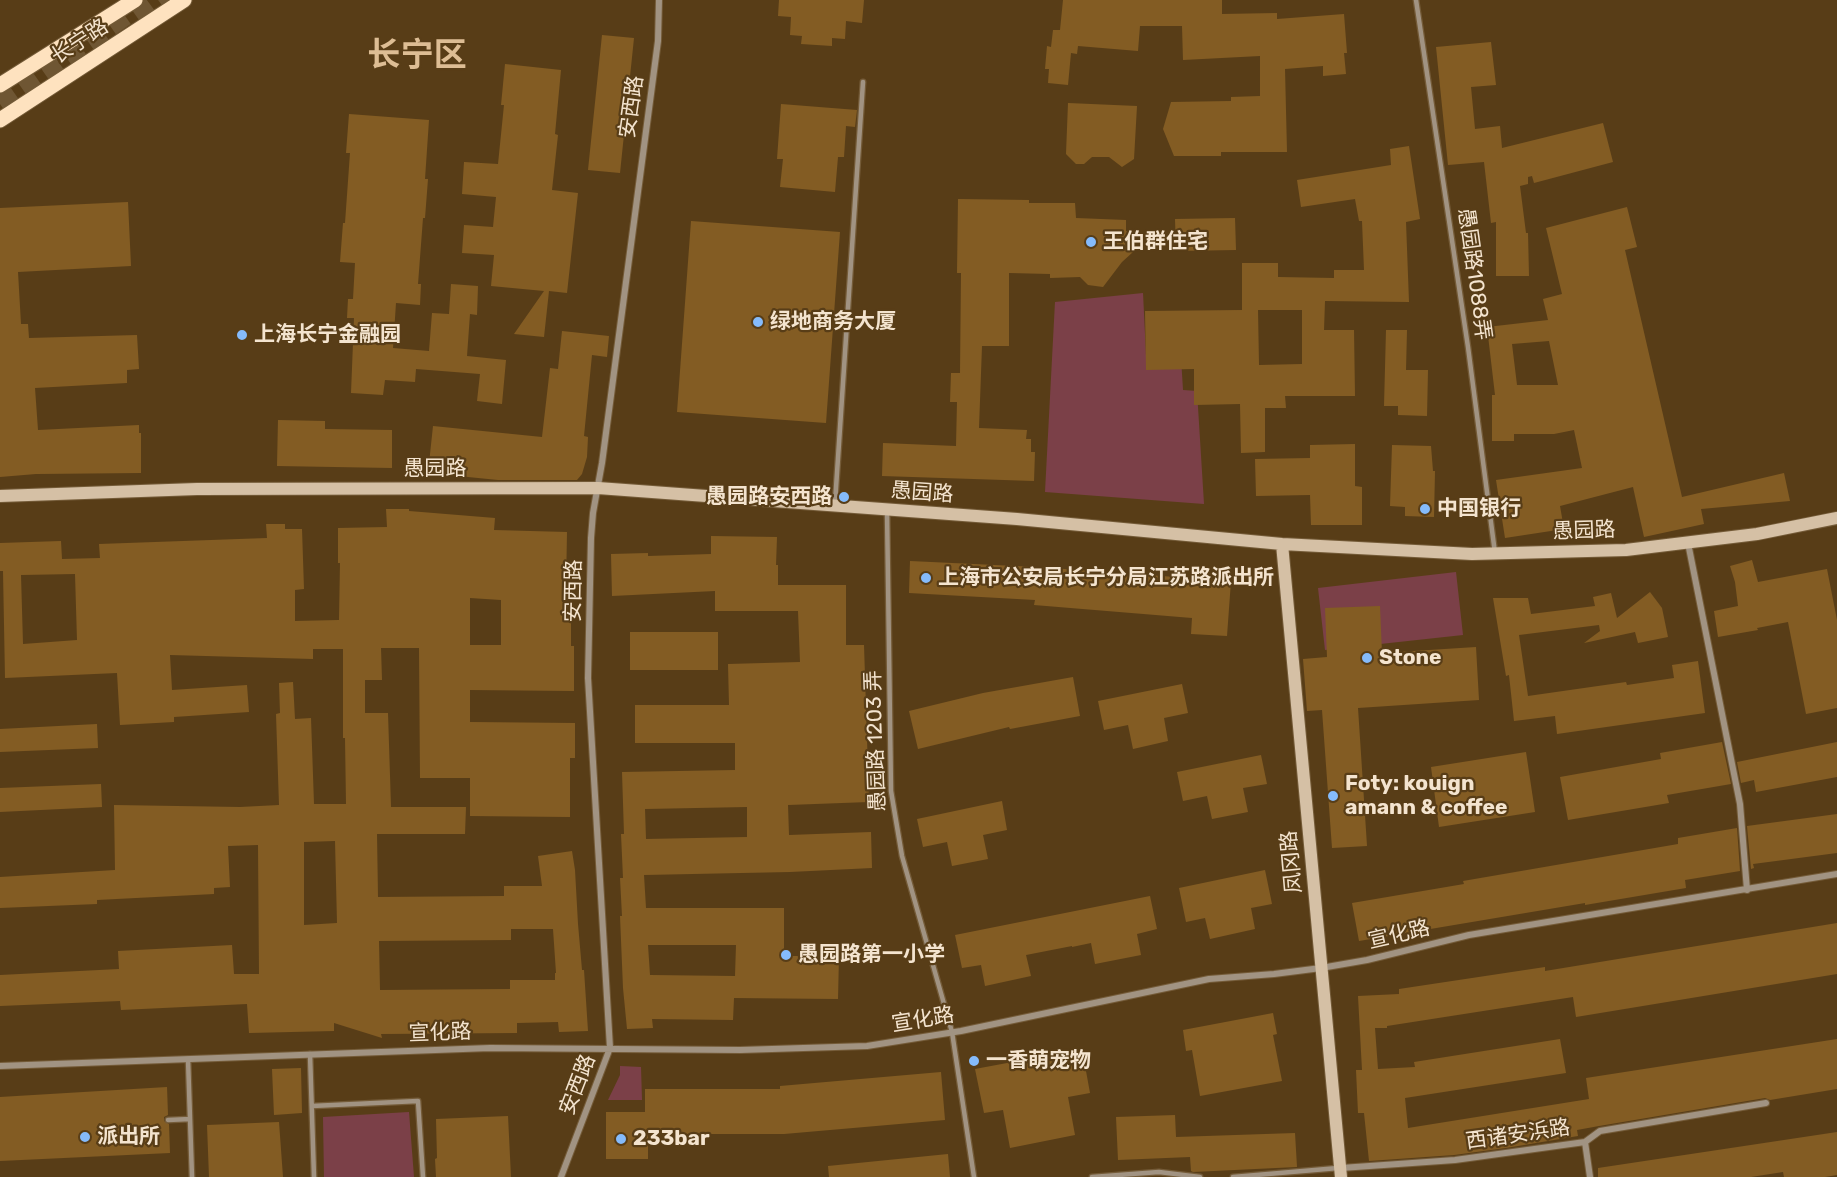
<!DOCTYPE html>
<meta charset="utf-8">
<style>
body{margin:0}
canvas{display:block;background:#583d17}
</style>
<canvas width="1837" height="1177"></canvas>
<script>
const ctx = document.querySelector('canvas').getContext('2d');
ctx.lineJoin = 'round';
function fill(path, color) { ctx.fillStyle = color; ctx.fill(path, 'evenodd'); }
const shape = rows => new Path2D(rows.map(r => 'M' + r).join(''));
function stroke(path, color, width, dash) { ctx.strokeStyle = color; ctx.lineWidth = width; ctx.lineCap = dash ? 'butt' : 'round'; ctx.setLineDash(dash || []); ctx.stroke(path); }
function label(font, color, halo, rows, align = 'center') {
  ctx.font = font + ' Rubik,"Noto Sans SC",sans-serif'; ctx.lineWidth = 4.5; ctx.setLineDash([]); ctx.textBaseline = 'middle'; ctx.strokeStyle = halo; ctx.fillStyle = color; for (const [text, x, y, turn = 0] of rows) {
    ctx.save(); ctx.translate(x, y); ctx.rotate((+turn || 0) * Math.PI / 180); ctx.textAlign = isNaN(turn) ? turn : align; if (halo) ctx.strokeText(text, 0, 0); ctx.fillText(text, 0, 0); ctx.restore();
  }
}
fill(shape([
 [1143,293,1146,355,1181,358,1183,390,1197,391,1204,504,1045,492,1055,302],
 [1456,572,1463,635,1325,650,1318,588],
 [620,1066,641,1067,642,1100,608,1100,620,1075],
 [409,1112,414,1177,324,1177,323,1117]
]), '#7b4048');
fill(shape([
 [779,0,864,0,862,23,846,21,845,39,832,38,832,46,801,44,802,36,790,35,791,17,778,16],
 [1063,0,1222,0,1222,14,1277,13,1277,19,1344,14,1347,53,1344,53,1346,74,1323,76,1323,66,1285,69,1287,152,1221,152,1221,156,1174,156,1163,129,1171,102,1231,101,1231,97,1260,96,1260,56,1183,60,1182,26,1140,26,1138,51,1078,46,1077,54,1071,53,1068,85,1048,83,1049,69,1045,69,1047,46,1051,47,1053,30,1060,30],
 [602,35,634,38,620,173,588,170],
 [1491,42,1496,85,1471,87,1475,129,1500,126,1502,148,1603,123,1613,162,1534,183,1532,176,1528,177,1528,184,1520,186,1526,233,1528,233,1529,276,1496,276,1496,222,1491,223,1484,162,1448,165,1436,47],
 [505,64,561,70,555,134,558,135,552,190,578,193,567,293,549,291,544,337,514,334,544,291,491,286,494,255,462,253,464,225,493,227,496,197,462,194,464,162,498,164,504,105,501,105],
 [1068,103,1137,106,1134,159,1122,167,1109,157,1092,157,1084,164,1076,164,1066,154],
 [781,104,857,110,855,127,846,126,844,157,838,157,835,192,780,187,783,159,777,159],
 [349,114,429,120,425,179,428,179,425,218,423,218,418,284,421,284,420,305,396,303,393,348,429,351,432,313,449,314,451,284,478,286,477,315,470,314,467,356,506,360,502,404,477,401,480,374,416,369,415,382,385,380,383,395,351,393,354,318,347,318,348,299,353,299,355,263,340,262,343,223,345,223,350,153,346,153],
 [1409,146,1420,219,1406,222,1409,302,1325,301,1324,330,1354,330,1355,396,1285,396,1286,408,1265,408,1265,452,1241,453,1240,404,1194,405,1194,369,1146,370,1145,311,1242,310,1242,263,1278,263,1278,277,1334,278,1334,270,1364,270,1362,221,1359,221,1355,199,1301,207,1297,180,1391,165,1390,149],
 [1258,310,1302,310,1302,364,1259,365],
 [958,199,1029,200,1029,203,1075,203,1076,218,1126,220,1126,231,1135,232,1133,252,1122,262,1103,287,1088,285,1080,277,1050,278,1050,274,1009,273,1009,346,982,346,979,428,1027,430,1026,439,1031,439,1031,452,1035,452,1034,481,882,476,883,443,956,446,957,402,950,402,951,373,960,373,961,273,957,273],
 [128,202,131,266,18,272,21,324,28,324,29,338,137,335,139,369,127,370,127,383,35,388,38,430,139,425,139,433,141,433,141,473,36,474,0,477,0,208],
 [1627,207,1637,247,1625,250,1682,497,1784,473,1790,501,1701,509,1704,524,1644,537,1633,487,1560,506,1564,529,1505,538,1496,480,1582,468,1574,430,1554,434,1514,434,1514,441,1492,441,1492,395,1495,395,1487,327,1548,320,1543,299,1562,294,1546,228],
 [1549,341,1558,385,1517,385,1512,344],
 [1235,218,1236,250,1176,251,1175,219],
 [691,221,840,232,826,423,677,412],
 [1386,330,1407,330,1406,370,1428,370,1427,416,1398,415,1398,406,1384,406],
 [562,331,609,336,607,357,592,355,584,436,588,437,587,457,582,474,577,480,498,480,428,473,433,426,542,437,550,368,558,369],
 [278,420,325,421,325,429,392,430,392,468,277,466],
 [1355,444,1355,486,1362,487,1362,525,1311,525,1310,495,1256,496,1255,459,1310,458,1310,445],
 [1392,445,1431,446,1433,471,1435,471,1434,517,1405,516,1405,507,1390,506],
 [386,509,409,509,409,511,495,518,494,530,567,532,566,587,571,587,571,646,574,646,574,691,470,690,470,722,575,723,575,758,570,758,570,817,470,816,470,778,420,778,419,648,381,648,382,680,365,680,365,713,388,713,391,807,466,807,465,834,377,834,378,897,504,896,504,886,542,886,538,856,572,851,575,870,578,924,582,970,584,970,588,1031,559,1032,558,1022,517,1023,517,1033,381,1034,382,1038,334,1023,334,1031,249,1033,247,1004,121,1010,120,1001,0,1006,0,975,119,969,118,951,232,945,234,974,259,974,258,845,228,846,230,887,214,888,214,894,97,900,97,904,0,908,0,877,115,870,114,805,240,807,279,805,276,714,280,713,279,683,293,682,295,719,311,718,314,804,346,804,345,738,343,738,343,649,313,649,313,659,170,655,172,690,247,685,249,712,174,717,174,722,120,725,117,673,5,678,3,571,0,571,0,543,61,541,62,559,100,558,99,544,267,538,266,524,285,524,285,529,302,529,304,589,295,590,295,621,339,620,340,563,338,563,338,528,387,527],
 [75,574,77,640,23,644,21,575],
 [470,598,501,600,501,645,470,645],
 [335,841,337,923,304,925,304,842],
 [511,929,553,929,556,973,555,973,555,980,510,980,510,989,380,990,379,941,511,940],
 [711,536,777,537,776,565,778,565,778,585,846,585,846,645,864,645,869,802,788,805,789,835,871,832,872,868,790,872,644,875,646,908,784,908,784,956,839,956,838,999,734,998,733,1020,652,1019,653,1028,627,1029,623,988,620,916,622,916,620,878,623,878,621,834,624,834,622,772,735,770,735,743,635,743,635,705,729,705,728,664,800,662,798,611,715,611,715,591,612,596,611,554,648,553,648,556,711,554],
 [747,807,747,837,646,839,645,809],
 [648,945,736,945,735,976,650,975],
 [1752,560,1758,582,1827,569,1837,620,1837,708,1806,714,1788,622,1757,628,1758,630,1718,637,1714,611,1738,606,1735,582,1730,566],
 [910,561,1037,567,1231,581,1227,636,1191,634,1192,618,1034,605,1035,600,909,593],
 [1650,592,1662,608,1668,637,1638,643,1635,632,1584,643,1600,631,1599,625,1519,635,1528,696,1626,682,1627,685,1674,678,1672,665,1698,661,1705,713,1557,734,1555,716,1514,721,1509,675,1506,676,1493,598,1528,598,1531,614,1595,606,1593,597,1611,593,1617,618],
 [1380,606,1382,653,1476,647,1479,700,1358,708,1367,846,1332,848,1322,710,1307,711,1303,659,1327,657,1325,608],
 [630,632,718,632,718,670,630,670],
 [1073,677,1080,716,1010,729,1009,727,918,749,909,711,983,693],
 [1182,684,1188,713,1164,718,1168,741,1133,749,1128,725,1104,730,1098,701],
 [97,724,98,748,0,752,0,729],
 [1722,742,1731,784,1667,795,1669,803,1568,820,1560,777,1661,759,1660,753],
 [1837,742,1837,777,1756,792,1754,780,1741,783,1737,762],
 [1526,752,1535,812,1439,827,1431,767],
 [1261,755,1267,784,1243,788,1248,812,1212,819,1207,796,1183,801,1177,772],
 [101,784,102,807,0,812,0,788],
 [1002,801,1007,830,983,835,988,859,952,866,947,842,923,847,917,819],
 [1837,814,1837,853,1753,864,1754,868,1751,869,1747,826],
 [1737,828,1740,871,1685,880,1686,888,1585,905,1585,903,1359,941,1352,903,1464,884,1463,881,1678,844,1678,838],
 [1265,870,1272,904,1251,908,1255,929,1210,939,1205,918,1186,922,1179,888],
 [1150,896,1157,929,1137,934,1141,955,1095,964,1091,943,1072,947,1072,946,1026,955,1031,976,985,986,981,965,962,968,955,935],
 [1837,923,1837,974,1576,1017,1573,997,1387,1026,1387,1028,1375,1028,1378,1069,1415,1067,1414,1062,1560,1039,1566,1073,1405,1098,1408,1128,1589,1099,1586,1078,1837,1039,1837,1089,1770,1100,1765,1098,1599,1126,1577,1130,1578,1136,1506,1148,1454,1155,1369,1161,1364,1113,1358,1113,1356,1070,1362,1070,1358,996,1399,994,1399,989,1545,967,1545,971],
 [1273,1013,1277,1034,1273,1035,1282,1081,1200,1096,1192,1050,1186,1051,1183,1030],
 [1082,1049,1090,1093,1068,1097,1075,1135,1010,1148,1003,1110,984,1113,975,1069],
 [301,1068,302,1113,274,1115,272,1069],
 [941,1072,945,1120,784,1134,648,1134,648,1159,606,1159,606,1112,645,1112,645,1089,780,1089,780,1086],
 [167,1087,168,1115,164,1117,164,1121,169,1124,170,1153,0,1161,0,1097],
 [1175,1115,1176,1137,1295,1133,1297,1167,1193,1172,1191,1171,1190,1157,1118,1160,1116,1117],
 [508,1116,511,1177,436,1177,435,1159,437,1158,436,1119],
 [279,1122,283,1177,209,1177,207,1125],
 [1837,1132,1837,1175,1825,1177,1784,1177,1783,1172,1751,1177,1598,1177,1598,1168],
 [948,1154,950,1177,829,1177,828,1166]
]), '#835c23');
stroke(shape([
 [140,21,169,0],
 [0,104,148,1]
]), '#6f5633', 18, [18, 9]);
const lane = shape([
 [1416,0,1468,347,1495,553],
 [835,503,863,82],
 [887,510,891,791,902,856,952,1032,974,1177],
 [310,1054,314,1177],
 [188,1059,192,1177],
 [312,1106,418,1101,423,1177],
 [168,1120,190,1119],
 [1092,1177,1159,1172,1200,1177],
 [1233,1177,1338,1168]
]);
const street = shape([
 [1688,543,1740,804,1747,890],
 [0,1066,490,1048,740,1050,867,1046,961,1031,1209,979,1274,974,1321,968,1367,960,1469,935,1837,874],
 [1585,1142,1590,1177],
 [1341,1168,1455,1160,1585,1142,1600,1131,1766,1103],
 [561,1177,610,1048,588,678,591,538,593,513,602,463,658,41,659,0]
]);
const secondary = shape([
 [0,496,197,489,598,488,1017,519,1282,544,1472,554,1626,550,1757,534,1837,518],
 [1282,544,1341,1177]
]);
const primary = shape([
 [0,85,135,0],
 [0,120,184,0]
]);
stroke(lane, '#745b38', 7);
stroke(street, '#745b38', 8);
stroke(secondary, '#745b38', 14);
stroke(primary, '#745b38', 17);
stroke(lane, '#a19382', 4.5);
stroke(street, '#a19382', 6);
stroke(secondary, '#d5c0a5', 12);
stroke(primary, '#fee2bf', 15);
for (const [x, y, r, color] of [
 [1091,242,6,"#85bbfb"],
 [758,322,6,"#85bbfb"],
 [242,335,6,"#85bbfb"],
 [844,497,6,"#85bbfb"],
 [1425,509,6,"#85bbfb"],
 [926,578,6,"#85bbfb"],
 [1367,658,6,"#85bbfb"],
 [1333,796,6,"#85bbfb"],
 [786,955,6,"#85bbfb"],
 [974,1061,6,"#85bbfb"],
 [85,1137,6,"#85bbfb"],
 [621,1139,6,"#85bbfb"]
]) { const dot = new Path2D(); dot.arc(x, y, r, 0, 2 * Math.PI); ctx.fillStyle = color; ctx.fill(dot); stroke(dot, '#583d17', 2); }
label('21px', '#f4e4cf', '#583d17', [
 ["长宁路",80,42,-33],
 ["安西路",632,107,-82],
 ["愚园路1088弄",1474,274,82],
 ["愚园路",435,469],
 ["愚园路",922,493,4],
 ["愚园路",1584,531,-2],
 ["安西路",574,591,-89],
 ["愚园路 1203 弄",876,741,-92],
 ["凤冈路",1292,862,-95],
 ["宣化路",1399,935,-13],
 ["宣化路",923,1020,-9],
 ["宣化路",440,1033,-2],
 ["安西路",578,1085,-69],
 ["西诸安浜路",1518,1135,-8]
]);
label('bold 21px', '#f4e4cf', '#583d17', [
 ["王伯群住宅",1103,242],
 ["绿地商务大厦",770,322],
 ["上海长宁金融园",254,335],
 ["愚园路安西路",832,497,"right"],
 ["中国银行",1437,509],
 ["上海市公安局长宁分局江苏路派出所",938,578],
 ["Stone",1379,658],
 ["Foty: kouign",1345,784],
 ["amann & coffee",1345,808],
 ["愚园路第一小学",798,955],
 ["一香萌宠物",986,1061],
 ["派出所",97,1137],
 ["233bar",633,1139]
], 'left');
label('bold 33px', '#ddbd94', '#583d17', [
 ["长宁区",417,56]
]);
</script>
